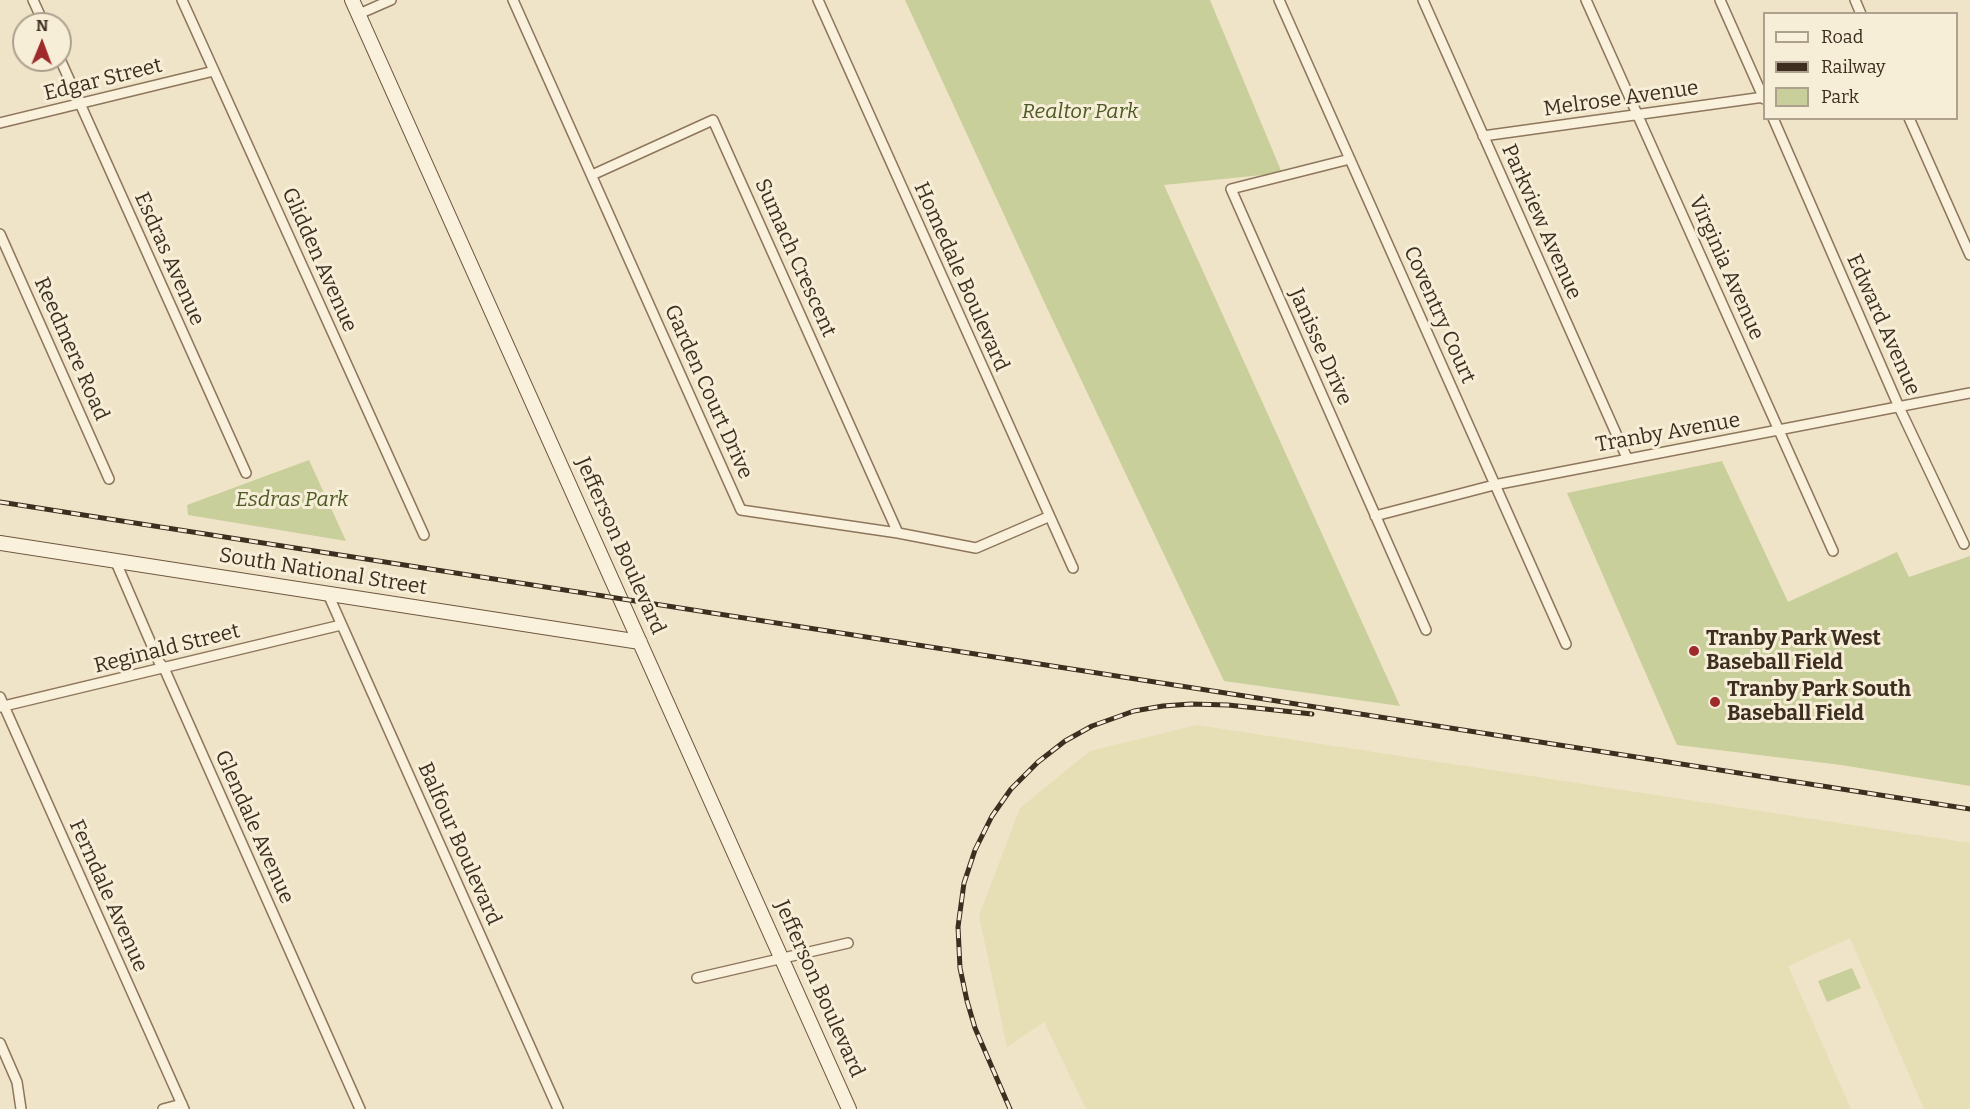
<!DOCTYPE html>
<style>
body{margin:0}
#map{position:relative;width:1970px;height:1109px;overflow:hidden;background:#f0e4c8;font-family:Bitter,serif}
canvas{display:block}
.legend{position:absolute;left:1763px;top:12px;width:195px;height:108px;box-sizing:border-box;background:#f7eed8;border:2px solid #ada18e;margin:0;padding:8px 10px;list-style:none;font-size:18px;color:#3d2e20}
.legend li{display:flex;align-items:center;gap:12px;height:30px}
.legend b{width:30px;border:2px solid #ada18e}
.north{position:absolute;left:12px;top:12px;width:60px;height:60px;box-sizing:border-box;background:#f7eed8;border:2px solid #ada18e;border-radius:50%;rotate:1deg;font-size:16px;font-weight:700;line-height:24px;text-align:center;color:#3d2e20}
.north::after{content:'';display:block;margin:auto;width:21px;height:27px;background:#9e2a2b;clip-path:polygon(50% 0,100% 100%,50% 72%,0 100%)}
</style>
<div id="map">
<canvas width="1970" height="1109"></canvas>
<ul class="legend">
<li><b style="height:8px;background:#faf1dc"></b>Road</li>
<li><b style="height:8px;background:#3d2e20"></b>Railway</li>
<li><b style="height:16px;background:#c9cf9b"></b>Park</li>
</ul>
<div class="north">N</div>
</div>
<script>
const ctx = document.querySelector('canvas').getContext('2d');
ctx.lineJoin = 'round';
function fill(path, color) { ctx.fillStyle = color; ctx.fill(path, 'evenodd'); }
const shape = rows => new Path2D(rows.map(r => 'M' + r).join(''));
function stroke(path, color, width, dash) { ctx.strokeStyle = color; ctx.lineWidth = width; ctx.lineCap = dash ? 'butt' : 'round'; ctx.setLineDash(dash || []); ctx.stroke(path); }
function label(font, color, halo, rows, align = 'center') {
  ctx.font = font + ' Bitter,serif'; ctx.lineWidth = 6; ctx.setLineDash([]); ctx.textBaseline = 'middle'; ctx.strokeStyle = halo; ctx.fillStyle = color; for (const [text, x, y, turn = 0] of rows) {
    ctx.save(); ctx.translate(x, y); ctx.rotate((+turn || 0) * Math.PI / 180); ctx.textAlign = isNaN(turn) ? turn : align; if (halo) ctx.strokeText(text, 0, 0); ctx.fillText(text, 0, 0); ctx.restore();
  }
}
fill(shape([
 [1197,725,1970,843,1970,1109,1924,1109,1850,938,1788,966,1851,1109,1086,1109,1044,1022,1007,1047,979,916,1020,808,1090,751]
]), '#e6deb5');
fill(shape([
 [905,0,1210,0,1282,173,1164,185,1400,706,1224,681,1047,308],
 [309,460,346,541,188,515,187,505],
 [1722,461,1788,602,1897,552,1909,577,1970,556,1970,786,1841,765,1677,745,1567,493],
 [1852,968,1861,988,1827,1002,1818,981]
]), '#c9cf9b');
const street = shape([
 [33,0,44,24],
 [182,0,424,535],
 [513,0,741,510,898,533,976,548,1048,517],
 [818,0,1073,568],
 [1279,0,1566,644],
 [1423,0,1627,458],
 [1586,0,1833,551],
 [1720,0,1764,99],
 [1855,0,1861,14],
 [359,14,391,0],
 [60,59,246,473],
 [1773,118,1899,407,1964,544],
 [1909,118,1970,255],
 [0,123,214,71],
 [1483,136,1764,97],
 [1350,159,1231,189,1426,630],
 [592,175,713,120,898,533],
 [0,234,109,479],
 [1375,516,1494,485,1970,393],
 [115,560,159,662,164,668,360,1109],
 [328,594,558,1109],
 [0,697,184,1109],
 [0,707,341,625],
 [697,978,848,943],
 [0,1043,17,1082,21,1109],
 [163,1109,182,1104]
]);
const secondary = shape([
 [352,0,849,1109],
 [0,543,640,642]
]);
stroke(street, '#8d765c', 12);
stroke(secondary, '#6f573f', 16);
stroke(street, '#faf1dc', 9);
stroke(secondary, '#faf1dc', 14);
const rail = shape([
 [0,502,1970,809],
 [1010,1109,975,1028,967,1001,960,968,958,927,964,883,975,850,992,816,1011,789,1038,762,1065,741,1092,726,1134,711,1163,706,1191,704,1228,705,1312,714]
]);
stroke(rail, '#3d2e20', 5);
stroke(rail, '#f7eed8', 3, [9]);
for (const [x, y, r, color] of [
 [1694,651,6,"#9e2a2b"],
 [1715,702,6,"#9e2a2b"]
]) { const dot = new Path2D(); dot.arc(x, y, r, 0, 2 * Math.PI); ctx.fillStyle = color; ctx.fill(dot); stroke(dot, '#f7eed8', 2); }
label('21px', '#3d2e20', '#f7eed8', [
 ["Edgar Street",103,80,-14],
 ["Melrose Avenue",1621,99,-8],
 ["Parkview Avenue",1541,222,66],
 ["Sumach Crescent",795,258,66],
 ["Esdras Avenue",169,259,66],
 ["Glidden Avenue",319,260,66],
 ["Virginia Avenue",1726,268,66],
 ["Homedale Boulevard",961,277,66],
 ["Coventry Court",1439,315,66],
 ["Edward Avenue",1883,325,66],
 ["Janisse Drive",1320,347,66],
 ["Reedmere Road",71,349,66],
 ["Garden Court Drive",708,392,66],
 ["Tranby Avenue",1668,433,-10],
 ["Jefferson Boulevard",620,546,66],
 ["South National Street",323,572,9],
 ["Reginald Street",167,649,-14],
 ["Glendale Avenue",254,827,66],
 ["Balfour Boulevard",459,844,66],
 ["Ferndale Avenue",108,896,66],
 ["Jefferson Boulevard",819,989,66]
]);
label('italic 21px', '#4d5a26', '#f7eed8', [
 ["Realtor Park",1080,112],
 ["Esdras Park",292,500]
]);
label('bold 21px', '#3d2e20', '#f7eed8', [
 ["Tranby Park West",1706,639],
 ["Baseball Field",1706,663],
 ["Tranby Park South",1727,690],
 ["Baseball Field",1727,714]
], 'left');
</script>
